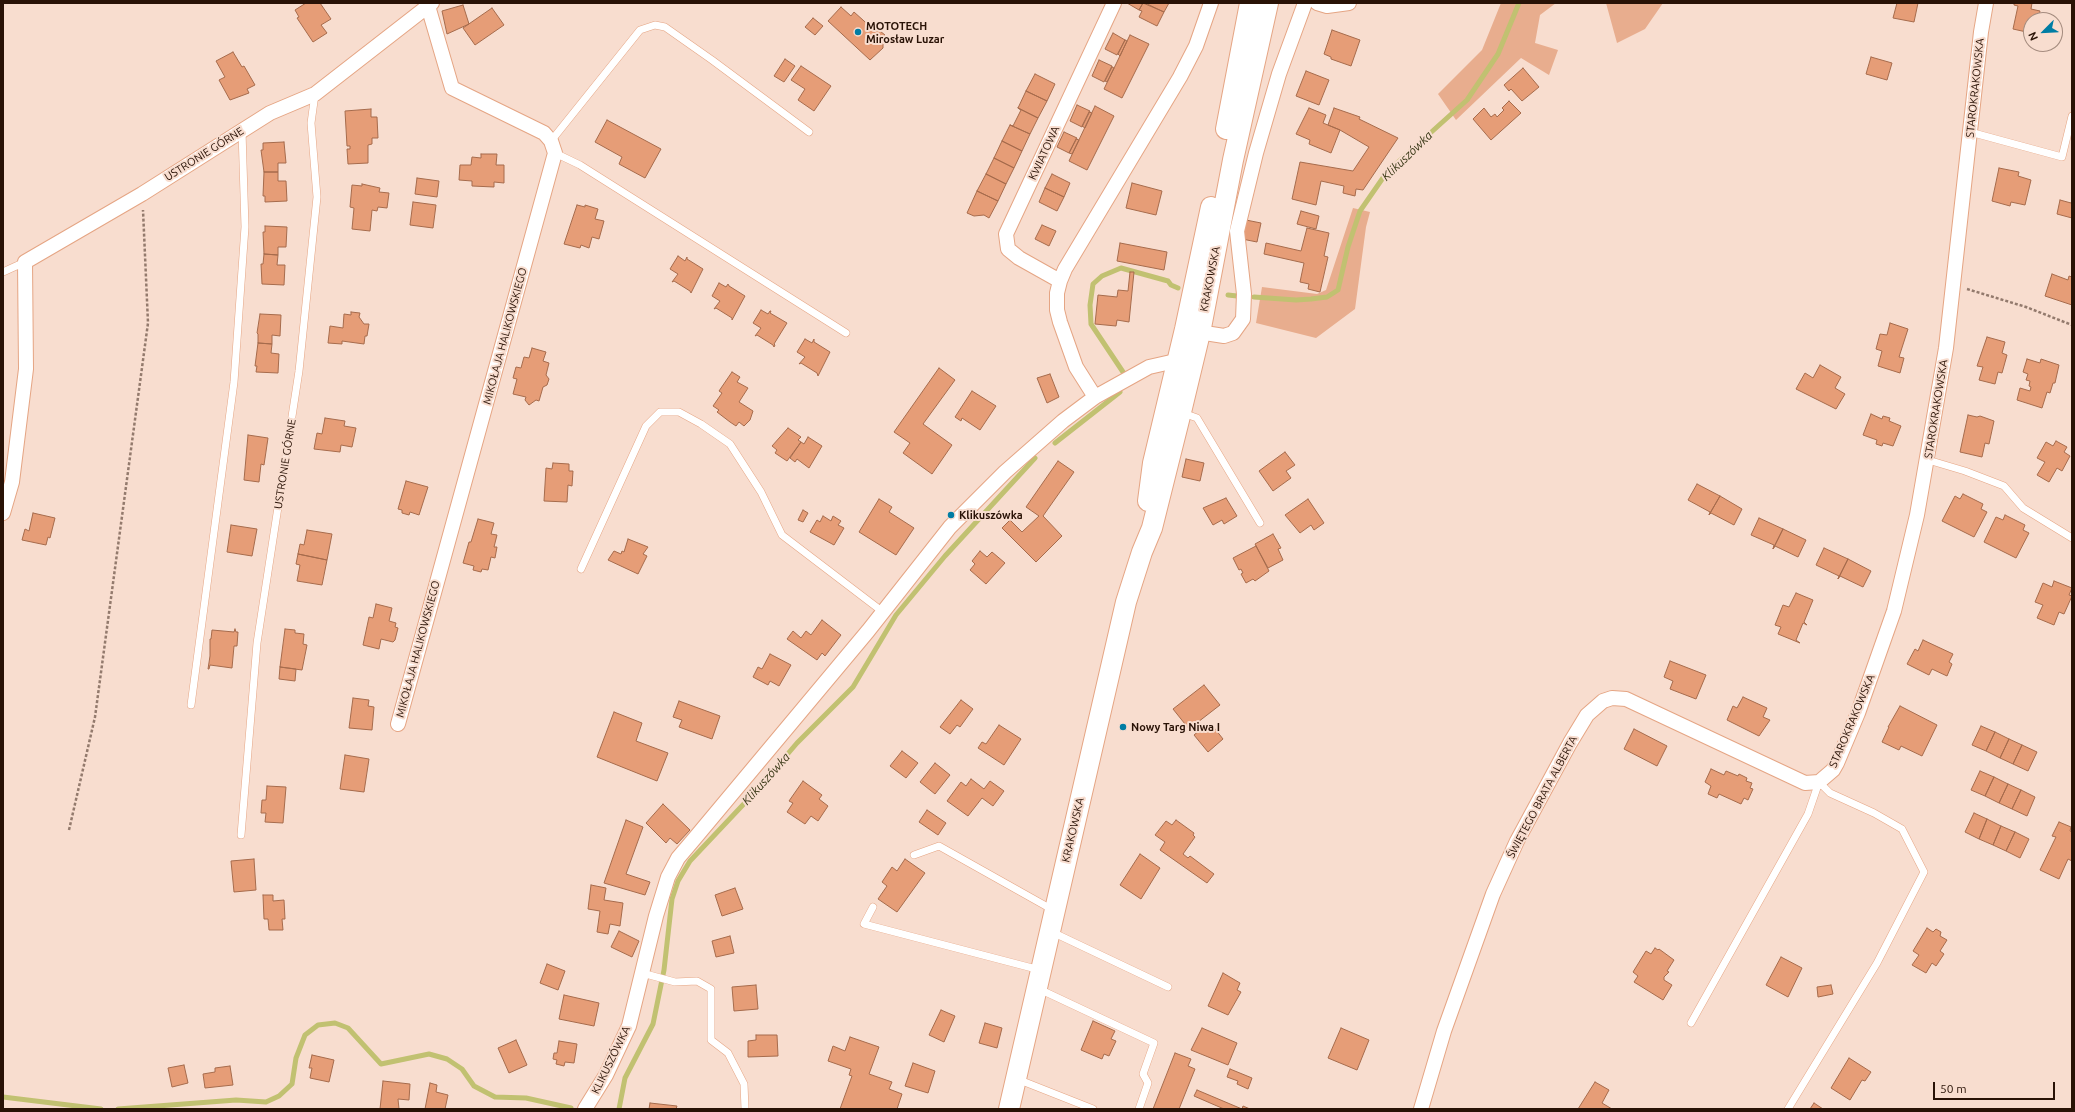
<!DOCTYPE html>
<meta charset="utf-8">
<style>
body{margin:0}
#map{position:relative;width:2075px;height:1112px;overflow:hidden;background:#f8ddcf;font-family:Ubuntu,sans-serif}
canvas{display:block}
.frame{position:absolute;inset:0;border:4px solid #291206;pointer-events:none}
.north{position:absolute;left:2023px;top:12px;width:40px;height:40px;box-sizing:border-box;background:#f8ddcf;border:1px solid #a58c7f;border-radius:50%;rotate:246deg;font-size:11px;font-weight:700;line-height:16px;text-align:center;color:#291206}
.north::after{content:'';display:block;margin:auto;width:14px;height:18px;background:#007da4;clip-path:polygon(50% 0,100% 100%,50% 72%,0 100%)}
.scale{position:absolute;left:1933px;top:1082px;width:122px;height:18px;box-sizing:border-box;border:2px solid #291206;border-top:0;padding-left:5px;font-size:12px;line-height:14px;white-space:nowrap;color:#291206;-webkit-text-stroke:3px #f8ddcf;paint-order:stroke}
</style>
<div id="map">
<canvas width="2075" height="1112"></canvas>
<div class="frame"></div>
<div class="north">N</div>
<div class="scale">50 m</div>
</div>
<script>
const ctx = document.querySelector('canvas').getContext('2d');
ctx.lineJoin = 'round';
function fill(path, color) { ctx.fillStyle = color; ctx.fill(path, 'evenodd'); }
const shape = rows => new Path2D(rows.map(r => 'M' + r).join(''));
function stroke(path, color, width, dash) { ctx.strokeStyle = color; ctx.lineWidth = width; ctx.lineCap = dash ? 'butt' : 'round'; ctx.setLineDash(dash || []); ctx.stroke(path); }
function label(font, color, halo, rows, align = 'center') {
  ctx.font = font + ' Ubuntu,sans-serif'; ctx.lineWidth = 4; ctx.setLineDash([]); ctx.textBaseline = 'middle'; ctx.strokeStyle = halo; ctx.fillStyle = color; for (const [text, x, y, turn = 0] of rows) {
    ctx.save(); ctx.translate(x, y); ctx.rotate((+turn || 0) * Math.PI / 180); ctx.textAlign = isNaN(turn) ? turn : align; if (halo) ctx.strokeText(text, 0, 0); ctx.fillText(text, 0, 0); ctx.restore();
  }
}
fill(shape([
 [1501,3,1556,3,1540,15,1535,43,1558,50,1549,75,1521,58,1456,120,1438,94,1482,50],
 [1606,3,1663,3,1645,29,1617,43],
 [1353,208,1370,212,1366,227,1355,309,1316,338,1256,323,1262,287,1317,294,1326,290]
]), '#e8ad8e');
stroke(shape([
 [1228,295,1237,296],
 [1254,297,1296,300,1311,299,1327,297,1338,290,1348,247,1360,211,1387,172,1467,100,1498,54,1519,3],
 [1123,372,1091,324,1090,305,1093,284,1102,276,1121,268,1168,281,1171,285,1178,288],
 [1055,443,1120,392],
 [3,1097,101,1109],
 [118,1109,236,1100,266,1102,279,1096,292,1084,296,1058,305,1035,318,1025,335,1023,348,1028,381,1064,429,1054,447,1059,462,1069,474,1086,495,1097,526,1098,571,1108],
 [619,1109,625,1078,653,1024,664,970,672,899,678,881,690,861,756,791,797,743,853,687,896,615,945,556,1035,458]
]), '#c1c171', 5);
const building = shape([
 [306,3,320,3,331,19,321,25,327,33,313,42,297,18,299,17,295,10,306,3],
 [1127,3,1143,3,1139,10,1127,3],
 [1143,3,1164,12,1157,26,1139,17,1142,11,1139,10,1143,3],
 [1145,3,1169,3,1164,12,1145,3],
 [1897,3,1918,3,1914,22,1893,18,1897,3],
 [2014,3,2032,3,2031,9,2040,11,2038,20,2031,20,2031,33,2013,29,2018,6,2014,5,2014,3],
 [463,5,469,24,447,34,442,11,463,5],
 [841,7,851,16,854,12,873,29,875,27,885,35,879,41,883,44,883,48,870,60,828,21,841,7],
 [492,8,504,25,475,45,463,28,492,8],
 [813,18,823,26,815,35,805,27,813,18],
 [1332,30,1360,40,1351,66,1331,59,1331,57,1324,54,1332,30],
 [1113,33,1125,40,1117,55,1105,49,1113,33],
 [1130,35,1149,44,1122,98,1104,89,1130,35],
 [1125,40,1127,41,1120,56,1118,54,1125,40],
 [233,52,242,67,244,66,255,85,247,89,249,93,230,100,219,80,225,77,216,61,233,52],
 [1871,57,1892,63,1887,80,1866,74,1871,57],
 [785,59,795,66,784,82,774,76,785,59],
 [1099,60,1112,66,1104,82,1092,76,1099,60],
 [801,66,831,86,814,111,798,100,805,89,791,80,801,66],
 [1112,67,1114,68,1107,82,1105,81,1112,67],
 [1523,68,1539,87,1522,101,1511,89,1509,91,1504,85,1523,68],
 [1306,71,1329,80,1319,105,1296,96,1306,71],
 [1035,74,1055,84,1047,101,1026,91,1035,74],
 [1026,91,1047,101,1038,118,1018,108,1026,91],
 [1509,101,1521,113,1491,140,1473,119,1484,108,1491,117,1495,114,1497,117,1504,110,1502,108,1509,101],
 [1077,105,1090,111,1082,127,1070,121,1077,105],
 [1095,106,1114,116,1087,170,1069,161,1095,106],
 [1018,108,1038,118,1030,134,1010,125,1013,126,1021,110,1018,108],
 [1309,108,1326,115,1323,123,1340,130,1331,153,1309,144,1310,140,1296,134,1309,108],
 [1334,108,1360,117,1359,119,1398,138,1363,190,1356,189,1355,196,1343,193,1344,186,1321,181,1316,205,1292,199,1300,162,1353,171,1369,147,1340,130,1328,125,1334,108],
 [371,109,371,117,377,117,378,138,372,138,372,144,368,145,368,163,348,164,347,149,350,149,350,146,347,146,345,111,371,109],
 [1089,112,1092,113,1085,128,1082,126,1089,112],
 [607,120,661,149,645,178,619,164,622,157,595,142,607,120],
 [1010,125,1030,134,1022,151,1002,141,1010,125],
 [1064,132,1077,138,1069,153,1057,147,1064,132],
 [1076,139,1079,140,1072,154,1069,153,1076,139],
 [1002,141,1022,151,1014,168,994,158,1002,141],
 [284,142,286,163,278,163,278,172,264,172,261,150,263,150,263,143,284,142],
 [481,154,497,154,496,165,504,165,504,183,494,182,494,187,472,186,472,181,459,180,460,165,471,165,472,157,481,158,481,154],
 [994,158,1014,168,1006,184,986,174,994,158],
 [1999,168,2019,172,2018,176,2031,180,2025,205,2011,202,2010,206,1992,201,1999,168],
 [264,172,278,172,278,181,286,181,287,201,265,202,265,196,263,196,264,172],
 [986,174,1006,184,998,201,977,191,986,174],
 [1052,174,1070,183,1064,197,1045,188,1052,174],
 [417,178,439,181,437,197,415,194,417,178],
 [1132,183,1162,191,1156,215,1126,208,1132,183],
 [362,184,380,188,379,192,389,193,387,208,378,207,377,211,372,210,370,231,352,229,354,208,350,207,352,185,362,186,362,184],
 [1045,188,1064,197,1057,211,1039,202,1045,188],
 [977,191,998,201,989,218,984,215,974,216,967,213,977,191],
 [2060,200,2071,203,2072,201,2072,218,2057,214,2060,200],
 [413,202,436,205,433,228,410,225,413,202],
 [577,205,585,207,585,205,598,209,595,219,604,221,599,239,592,237,589,248,581,245,580,248,564,244,577,205],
 [1301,211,1319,216,1316,229,1297,224,1301,211],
 [1246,220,1261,223,1257,242,1242,239,1246,220],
 [1042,225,1056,231,1049,246,1035,239,1042,225],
 [265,226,287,227,286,247,278,247,278,255,264,254,263,232,265,232,265,226],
 [1307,228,1329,233,1324,256,1328,257,1320,292,1308,289,1309,284,1300,282,1304,263,1264,254,1266,243,1301,251,1307,228],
 [1120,243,1167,252,1164,270,1117,261,1120,243],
 [264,254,278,255,277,265,285,265,284,285,262,284,261,264,263,264,264,254],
 [678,256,685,261,687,257,687,259,703,269,691,293,690,291,674,281,672,282,678,274,670,269,678,256],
 [1130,272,1134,272,1129,322,1117,320,1116,326,1095,324,1098,295,1117,297,1118,290,1128,291,1130,272],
 [2052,274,2068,280,2069,276,2072,277,2072,305,2045,296,2052,274],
 [719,283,726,287,728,284,729,286,745,296,732,320,732,318,716,308,714,309,720,301,712,296,719,283],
 [761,310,768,314,770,311,771,311,770,313,787,323,774,344,775,345,774,347,773,345,757,335,755,336,761,328,753,323,761,310],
 [351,312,360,313,359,317,364,324,369,324,367,336,365,336,364,344,342,341,342,344,328,343,330,326,343,328,344,314,351,315,351,312],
 [260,314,281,315,280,336,272,335,272,344,258,343,258,334,257,333,260,314],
 [1890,323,1908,329,1899,357,1904,358,1900,373,1878,366,1882,351,1876,349,1880,334,1887,335,1890,323],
 [1987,337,2005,342,2002,353,2007,355,2002,373,1998,372,1995,384,1979,380,1983,367,1977,366,1987,337],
 [805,339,812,343,814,339,814,342,830,352,818,376,817,373,801,363,799,364,805,357,797,352,805,339],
 [258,343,272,344,271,353,279,354,278,373,256,372,257,366,255,366,258,343],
 [532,348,546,352,543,361,549,363,546,375,549,379,547,385,543,387,539,401,536,400,529,405,525,400,526,397,513,394,517,379,513,378,516,367,521,368,524,357,529,358,532,348],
 [2027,359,2040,363,2041,359,2059,365,2055,383,2053,383,2050,393,2047,392,2042,408,2017,400,2020,388,2030,391,2031,387,2029,386,2030,381,2026,380,2028,374,2023,372,2027,359],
 [1820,365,1841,377,1835,388,1845,394,1836,409,1796,389,1805,373,1813,378,1820,365],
 [939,368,955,380,923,424,952,445,932,474,903,453,910,443,894,432,939,368],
 [732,372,740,377,737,382,748,388,739,402,753,411,750,420,744,426,739,422,736,426,730,422,717,412,719,410,713,406,722,393,719,391,732,372],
 [1050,374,1059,397,1047,403,1037,378,1050,374],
 [972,391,996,406,980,430,962,418,961,421,955,417,972,391],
 [1871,414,1882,419,1883,416,1890,418,1889,421,1901,426,1893,446,1883,443,1882,446,1876,444,1877,440,1863,435,1871,414],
 [1968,415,1977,417,1980,416,1994,421,1989,444,1985,443,1982,457,1960,452,1968,415],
 [325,418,345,421,344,426,356,428,352,447,341,445,340,452,314,449,317,433,322,434,325,418],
 [788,428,801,437,798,440,801,442,787,461,775,453,777,450,772,446,788,428],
 [248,435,268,438,264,465,261,464,259,482,244,480,248,435],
 [808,437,822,446,809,468,797,459,795,462,790,458,801,442,804,444,808,437],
 [2056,441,2067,447,2064,452,2070,456,2062,471,2057,468,2049,482,2037,475,2045,462,2037,458,2046,442,2053,446,2056,441],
 [1285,452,1295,465,1286,471,1291,478,1273,491,1259,471,1285,452],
 [1186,459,1204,463,1200,481,1182,477,1186,459],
 [1058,461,1074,472,1043,516,1062,536,1036,562,1002,528,1010,520,1022,532,1039,516,1026,507,1058,461],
 [553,463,569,464,569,471,573,471,572,486,568,485,567,502,544,501,546,468,552,469,553,463],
 [406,481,428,487,419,515,410,512,409,515,402,513,402,510,398,509,406,481],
 [1697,484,1720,496,1709,515,1710,512,1688,500,1697,484],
 [1963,494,1983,504,1981,509,1987,512,1974,537,1942,521,1955,496,1960,499,1963,494],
 [1720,496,1742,509,1734,525,1711,513,1709,515,1720,496],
 [1226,498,1237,516,1224,524,1222,520,1213,525,1203,508,1226,498],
 [879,499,892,507,889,512,914,528,896,555,859,532,879,499],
 [1308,499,1324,523,1314,530,1311,525,1300,533,1285,515,1308,499],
 [803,510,808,513,803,522,798,520,803,510],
 [33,513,55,518,50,538,48,537,46,545,22,540,25,529,29,531,33,513],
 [2005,515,2025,525,2023,530,2029,533,2016,558,1984,542,1996,517,2003,520,2005,515],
 [823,516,831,521,833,516,841,521,838,525,844,528,834,545,810,532,817,520,820,522,823,516],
 [1759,518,1783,529,1773,549,1774,545,1751,535,1759,518],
 [478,519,494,523,491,534,497,535,494,547,497,547,495,558,491,557,488,570,482,569,481,572,473,570,474,566,463,563,469,542,471,542,478,519],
 [231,525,257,529,252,556,227,552,231,525],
 [1783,529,1806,540,1798,557,1775,546,1773,549,1783,529],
 [307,530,332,534,327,560,298,554,300,544,304,545,307,530],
 [1273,534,1281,548,1278,549,1283,560,1268,568,1255,544,1273,534],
 [628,539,648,547,643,554,647,556,638,574,608,560,614,551,621,554,622,551,624,552,628,539],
 [1256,546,1269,571,1255,581,1253,579,1246,583,1241,574,1243,573,1241,569,1239,570,1233,558,1256,546],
 [1824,548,1848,559,1838,579,1839,576,1816,565,1824,548],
 [980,551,987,557,992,552,1005,563,986,584,970,570,975,564,972,561,980,551],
 [298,554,327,560,322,585,297,581,300,565,296,564,298,554],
 [1848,559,1871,571,1863,587,1840,576,1838,579,1848,559],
 [2054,581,2072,588,2069,595,2072,596,2064,614,2059,612,2054,625,2037,618,2043,605,2035,602,2043,583,2052,587,2054,581],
 [1796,593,1813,600,1804,622,1807,625,1803,623,1796,640,1800,643,1778,634,1781,627,1775,625,1783,605,1789,607,1796,593],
 [376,604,392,608,389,621,396,623,395,627,398,628,395,640,393,642,381,639,379,649,363,645,369,617,373,618,376,604],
 [822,620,841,635,825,656,822,653,817,660,787,639,793,631,801,638,806,631,811,635,822,620],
 [235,629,236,632,238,632,237,646,234,646,232,668,210,665,209,669,208,669,210,656,210,639,211,639,212,630,234,632,235,629],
 [285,629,295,630,295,633,304,634,303,644,307,645,302,670,280,667,285,629],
 [1923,640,1953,654,1949,662,1952,664,1947,676,1932,669,1929,675,1907,664,1915,649,1918,651,1923,640],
 [770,654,791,665,779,686,770,681,768,685,753,677,758,667,762,669,770,654],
 [1670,661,1706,675,1696,699,1670,689,1673,681,1664,677,1670,661],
 [280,667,296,669,295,681,279,679,280,667],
 [1204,685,1220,705,1189,729,1173,709,1204,685],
 [1743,697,1767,708,1763,717,1770,720,1759,736,1727,720,1733,706,1737,708,1743,697],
 [353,698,369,700,368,706,374,707,372,730,349,728,353,698],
 [961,700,973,709,960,727,957,725,950,734,940,727,961,700],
 [679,701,720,716,712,739,679,727,682,720,673,717,679,701],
 [1900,706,1937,725,1922,756,1901,746,1899,750,1882,742,1889,727,1888,727,1900,706],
 [614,712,642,723,636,741,668,753,657,781,597,757,614,712],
 [999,725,1021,739,1004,765,978,748,982,742,986,744,999,725],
 [1206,725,1209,728,1212,725,1223,739,1208,752,1194,735,1206,725],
 [1981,726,1995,732,1986,751,1972,745,1981,726],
 [1634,729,1667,746,1657,766,1624,749,1634,729],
 [1995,732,2009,739,2000,758,1986,751,1995,732],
 [2009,739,2022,745,2013,764,2000,758,2009,739],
 [2022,745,2037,752,2028,771,2013,764,2022,745],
 [902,751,918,763,906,778,890,766,902,751],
 [345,755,369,759,364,792,340,789,345,755],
 [935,763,950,775,935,794,920,782,935,763],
 [1711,769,1724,775,1726,771,1738,776,1739,774,1747,778,1746,781,1752,783,1750,788,1753,789,1748,800,1744,798,1741,804,1719,794,1717,798,1708,794,1711,786,1705,782,1711,769],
 [1980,771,1994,777,1985,796,1971,790,1980,771],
 [1994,777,2008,784,1999,803,1985,796,1994,777],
 [971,779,984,789,990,781,1004,791,993,806,982,798,968,816,947,801,961,782,966,786,971,779],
 [803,781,822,795,819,799,828,806,818,821,811,816,805,824,787,812,793,803,789,801,803,781],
 [2008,784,2021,790,2012,809,1999,803,2008,784],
 [267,786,286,787,283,823,265,822,266,813,261,813,262,800,266,800,267,786],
 [2021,790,2035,797,2027,816,2012,809,2021,790],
 [663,804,690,830,677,844,670,838,666,843,646,823,663,804],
 [927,810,946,823,938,835,919,822,927,810],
 [1974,813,1987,819,1979,839,1965,832,1974,813],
 [1987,819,2001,826,1993,845,1979,839,1987,819],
 [626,820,643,827,626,874,650,882,645,895,604,883,626,820],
 [1176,820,1194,833,1193,835,1195,837,1183,854,1188,858,1190,856,1214,874,1207,883,1160,850,1165,842,1155,835,1166,821,1172,825,1176,820],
 [2059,822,2071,827,2070,831,2072,832,2072,861,2068,859,2059,879,2040,870,2056,837,2052,836,2059,822],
 [2001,826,2015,832,2006,851,1993,845,2001,826],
 [2015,832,2029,839,2020,858,2006,851,2015,832],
 [1140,854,1160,868,1141,899,1120,885,1140,854],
 [254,859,256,890,234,892,231,861,254,859],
 [905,859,925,873,897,912,878,899,887,886,882,882,892,867,897,871,905,859],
 [591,885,606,888,604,900,623,903,620,926,610,924,608,934,597,932,600,911,588,909,591,885],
 [735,888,743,909,722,916,715,895,735,888],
 [263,895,273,895,273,901,284,900,285,919,282,919,283,930,269,930,268,919,264,919,263,895],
 [1927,928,1933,932,1936,929,1941,932,1940,936,1947,940,1940,951,1944,954,1936,966,1932,963,1926,973,1912,965,1919,955,1913,951,1927,928],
 [619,931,639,941,632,957,611,947,619,931],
 [730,936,734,953,716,957,712,941,730,936],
 [1655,948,1658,950,1659,949,1674,960,1667,971,1669,972,1664,977,1664,980,1672,985,1663,1000,1634,982,1638,976,1633,972,1646,951,1651,954,1655,948],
 [1781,957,1802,968,1788,997,1766,985,1781,957],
 [547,964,565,971,558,990,540,983,547,964],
 [1223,973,1240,983,1237,990,1241,992,1228,1015,1208,1006,1223,973],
 [756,985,758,1009,734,1011,732,987,756,985],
 [1831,985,1833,994,1818,997,1817,987,1831,985],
 [564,995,599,1003,594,1026,559,1019,564,995],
 [941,1010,955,1016,944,1042,929,1035,941,1010],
 [1093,1021,1115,1031,1111,1039,1116,1041,1109,1056,1104,1054,1102,1059,1081,1050,1093,1021],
 [985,1023,1002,1028,997,1048,979,1043,985,1023],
 [1202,1028,1237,1043,1228,1065,1191,1050,1202,1028],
 [1341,1028,1369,1040,1357,1070,1328,1058,1341,1028],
 [756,1035,777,1035,778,1056,748,1057,748,1041,756,1040,756,1035],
 [850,1037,879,1047,869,1074,892,1082,889,1089,902,1094,897,1109,840,1109,852,1076,849,1075,851,1069,828,1061,833,1046,845,1051,850,1037],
 [516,1040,527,1065,509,1073,498,1048,516,1040],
 [559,1041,577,1044,574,1063,565,1062,564,1066,556,1064,557,1060,553,1059,554,1053,557,1053,559,1041],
 [1175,1053,1191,1059,1188,1066,1195,1069,1179,1109,1153,1109,1175,1053],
 [312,1055,334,1060,329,1082,310,1078,312,1068,309,1068,312,1055],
 [1849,1058,1871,1072,1865,1081,1862,1080,1850,1100,1831,1088,1849,1058],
 [913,1063,935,1071,928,1093,905,1086,913,1063],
 [184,1065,188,1083,172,1087,168,1068,184,1065],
 [230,1066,233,1085,205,1088,203,1074,215,1072,215,1068,230,1066],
 [1230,1069,1252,1078,1248,1089,1237,1084,1238,1081,1227,1077,1230,1069],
 [383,1081,410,1084,409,1100,398,1099,399,1109,380,1109,383,1081],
 [1595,1082,1609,1090,1602,1103,1612,1109,1578,1109,1595,1082],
 [430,1083,437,1085,436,1092,448,1095,445,1109,425,1109,430,1083],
 [1197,1090,1242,1109,1243,1106,1250,1109,1224,1109,1194,1096,1197,1090],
 [650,1103,677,1106,676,1109,649,1109,650,1103],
 [1814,1103,1823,1109,1810,1109,1814,1103]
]);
fill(building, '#e69d77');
stroke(building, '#a66b4c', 1);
const service = shape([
 [1970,132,2062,157,2072,116],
 [551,141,640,30,655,25,665,27,712,60,809,132],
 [555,153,580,165,846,333],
 [3,272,25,262],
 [1183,413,1197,418,1260,523],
 [1928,460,1965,471,2004,486,2023,508,2072,538],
 [581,569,646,426,660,412,679,412,701,424,730,444,761,492,782,535,883,612],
 [191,705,234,382,245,227,242,131],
 [241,835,257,643,299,371,317,197,311,123,315,94],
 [914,855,939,846,1053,910],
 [873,907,864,924,1040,970],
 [1052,932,1168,987],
 [642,973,675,982,697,981,711,989,711,1040,728,1053,744,1084,745,1109],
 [1039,989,1154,1043,1143,1074,1148,1083,1139,1109],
 [1691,1023,1808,814,1819,782,1830,793,1874,813,1902,829,1924,872,1877,963,1788,1109],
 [1017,1079,1093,1109]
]);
const minor = shape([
 [1317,3,1327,6,1349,3],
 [1060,281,1019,258,1008,249,1006,234,1114,3],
 [1192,331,1224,336,1233,333,1243,319,1244,294,1237,231,1256,153,1279,74,1305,3],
 [1095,397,1076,367,1060,322,1057,310,1057,293,1060,281,1065,269,1180,77,1196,46,1211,3],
 [3,513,12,482,26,369,25,262,142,194,270,113,315,94,432,3],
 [398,724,555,153,551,141,544,133,452,88,428,6],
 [585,1109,606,1075,629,1026,656,916,668,877,678,858,695,838,868,631,950,527,1005,472,1063,421,1095,397,1149,367,1171,362,1184,364],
 [1421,1109,1444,1031,1493,894,1517,841,1570,743,1587,715,1603,701,1612,698,1626,699,1805,783,1819,782,1833,770,1837,763,1858,713,1894,611,1917,515,1946,348,1981,32,1986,3]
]);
const secondary = shape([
 [1226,129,1250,3],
 [1148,501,1153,463,1185,329,1211,207],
 [1009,1109,1126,602,1142,552,1152,528,1181,412,1200,333,1233,160,1268,3]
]);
stroke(service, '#e5a584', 8);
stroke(minor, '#e5a584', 16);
stroke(secondary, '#e5a584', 22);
stroke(shape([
 [1967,289,2026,307,2072,325],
 [69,830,95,717,148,323,143,210]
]), '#937a6d', 2.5, [3, 2]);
stroke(service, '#fff', 7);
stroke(minor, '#fff', 14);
stroke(secondary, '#fff', 20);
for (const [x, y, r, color] of [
 [858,32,4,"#007da4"],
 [951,515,4,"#007da4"],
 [1123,727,4,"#007da4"]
]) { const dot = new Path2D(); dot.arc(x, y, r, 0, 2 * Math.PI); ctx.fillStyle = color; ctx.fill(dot); stroke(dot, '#f8ddcf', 1.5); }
label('bold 11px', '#291206', '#f8ddcf', [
 ["MOTOTECH",866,26],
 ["Mirosław Luzar",866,39],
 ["Klikuszówka",959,515],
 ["Nowy Targ Niwa I",1131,727]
], 'left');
label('11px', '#291206', '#f8ddcf', [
 ["STAROKRAKOWSKA",1975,88,-84],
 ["KWIATOWA",1044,153,-65],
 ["USTRONIE GÓRNE",204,154,-32],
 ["KRAKOWSKA",1210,279,-79],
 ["MIKOŁAJA HALIKOWSKIEGO",505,336,-75],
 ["STAROKRAKOWSKA",1936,409,-81],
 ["USTRONIE GÓRNE",285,464,-81],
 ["MIKOŁAJA HALIKOWSKIEGO",418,649,-75],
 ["STAROKRAKOWSKA",1852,721,-67],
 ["ŚWIĘTEGO BRATA ALBERTA",1542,797,-62],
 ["KRAKOWSKA",1073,830,-77],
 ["KLIKUSZÓWKA",611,1060,-64]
]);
label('italic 12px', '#363513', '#f8ddcf', [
 ["Klikuszówka",1407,156,-44],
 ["Klikuszówka",766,779,-48]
]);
</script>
